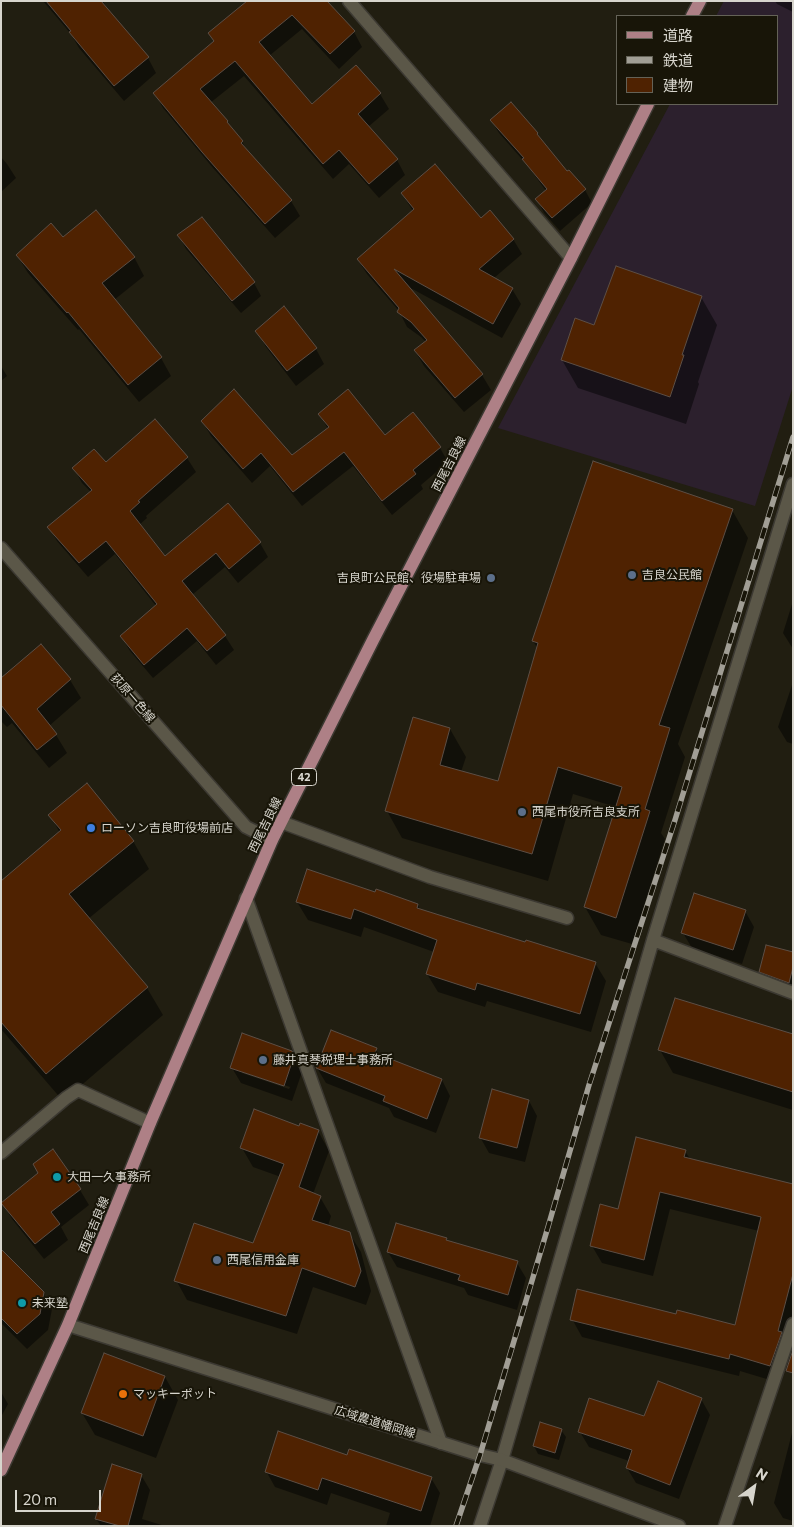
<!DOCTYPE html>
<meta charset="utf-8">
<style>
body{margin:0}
#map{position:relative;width:794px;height:1527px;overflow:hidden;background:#211e11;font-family:Commissioner,"Noto Sans JP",sans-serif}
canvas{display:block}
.frame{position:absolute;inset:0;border:2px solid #d7d5cd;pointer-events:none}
.legend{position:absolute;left:616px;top:15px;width:162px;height:90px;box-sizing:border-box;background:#181508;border:1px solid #646257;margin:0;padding:6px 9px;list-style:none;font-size:15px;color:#d7d5cd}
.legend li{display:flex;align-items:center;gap:10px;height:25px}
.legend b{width:25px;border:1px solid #646257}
.north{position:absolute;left:729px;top:1462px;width:50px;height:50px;-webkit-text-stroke:4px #181508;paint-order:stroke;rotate:32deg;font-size:14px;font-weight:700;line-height:20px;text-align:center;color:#d7d5cd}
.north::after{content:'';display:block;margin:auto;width:18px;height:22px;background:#d7d5cd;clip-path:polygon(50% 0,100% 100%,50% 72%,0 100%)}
.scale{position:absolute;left:15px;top:1490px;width:86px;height:22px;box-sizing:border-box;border:2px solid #d7d5cd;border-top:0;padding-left:6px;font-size:15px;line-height:18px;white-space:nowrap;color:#d7d5cd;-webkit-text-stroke:4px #181508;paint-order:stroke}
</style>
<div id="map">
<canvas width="794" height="1527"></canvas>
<div class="frame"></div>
<ul class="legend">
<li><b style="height:6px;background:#ae8086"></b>道路</li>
<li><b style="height:6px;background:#a19e95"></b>鉄道</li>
<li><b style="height:14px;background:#4f2201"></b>建物</li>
</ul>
<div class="north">N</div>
<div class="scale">20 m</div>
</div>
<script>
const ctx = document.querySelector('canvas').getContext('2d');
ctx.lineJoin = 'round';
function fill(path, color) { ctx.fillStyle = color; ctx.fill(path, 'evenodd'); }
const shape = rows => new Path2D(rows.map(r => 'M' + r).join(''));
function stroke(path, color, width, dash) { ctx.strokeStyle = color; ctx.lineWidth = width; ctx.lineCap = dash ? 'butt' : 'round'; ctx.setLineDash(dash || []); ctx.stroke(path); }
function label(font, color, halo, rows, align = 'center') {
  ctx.font = font + ' Commissioner,"Noto Sans JP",sans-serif'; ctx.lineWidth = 4; ctx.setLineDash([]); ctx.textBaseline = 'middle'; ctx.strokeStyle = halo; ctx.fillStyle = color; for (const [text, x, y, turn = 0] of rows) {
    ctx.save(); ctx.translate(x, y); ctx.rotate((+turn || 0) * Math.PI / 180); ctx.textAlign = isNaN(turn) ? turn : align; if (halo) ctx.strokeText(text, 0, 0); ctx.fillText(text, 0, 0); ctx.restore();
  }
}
fill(shape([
 [724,1,793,1,793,386,755,506,498,428,670,104,778,104,778,16,716,16]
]), '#2c202d');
fill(shape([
 [43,1,103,1,108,10,148,58,156,73,124,101,79,48,71,34],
 [249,1,354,32,362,47,339,69,302,29,269,56,312,106,356,67,380,94,389,109,368,127,397,160,405,175,379,198,349,164,333,179,244,76,210,103,242,142,247,151,291,201,300,216,275,238,213,168,163,108,155,93,215,42],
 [775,1,793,1,793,12,777,4],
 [510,104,537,134,542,143,567,173,569,172,585,190,592,203,560,231,544,213,537,199,546,191,528,166,499,133,491,120],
 [1,157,7,164,16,178,1,192],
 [402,194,480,220,513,239,522,254,494,278,512,289,521,304,502,338,407,286,482,375,491,390,464,412,424,366,415,351,426,342,421,337,407,327,399,311,367,274,358,260,413,211],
 [201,218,254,283,261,296,241,313,186,249,179,236],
 [63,239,134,257,144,276,114,300,161,358,171,376,139,402,79,329,78,330,28,273,17,255],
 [701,297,717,325,698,382,699,384,686,424,578,388,562,360,595,326],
 [257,332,316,349,324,364,296,386,266,347],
 [1,366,7,376,1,381],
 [413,414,440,448,448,462,421,485,423,489,392,515,353,466,302,506,270,466,252,483,211,436,202,421,292,457,328,429,320,415,385,437],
 [155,420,187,458,196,472,146,516,147,518,139,525,164,558,260,543,268,557,238,583,225,567,192,595,225,636,234,650,216,665,197,641,153,678,130,651,121,636,156,606,115,554,88,577,57,541,49,527,91,492,82,483,74,468,105,463],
 [732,510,748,538,678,744,685,757,661,833,665,839,632,944,601,935,585,907,616,807,573,794,548,881,402,838,387,811,414,719,450,729,466,757,461,772,499,783,538,649,533,641],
 [793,601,793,649,783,633],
 [1,677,3,679,70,680,81,698,49,726,56,735,67,753,49,768,12,723,7,727,1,721],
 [792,685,793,685,793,744,787,742,778,727],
 [50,815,133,841,149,869,88,919,147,988,163,1015,63,1101,1,1029,1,883,60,833],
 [376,894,418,905,421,911,526,944,595,963,606,981,591,1032,487,1001,485,1007,438,992,427,974,434,952,364,927,361,937,308,920,297,902],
 [745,911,754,927,742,964,692,948,683,933],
 [793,953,793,996,770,987,760,971],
 [793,1035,793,1110,673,1073,660,1050],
 [376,1050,380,1056,442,1080,450,1096,436,1133,394,1117,389,1108,326,1083,317,1068],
 [291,1052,302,1072,292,1101,241,1083,232,1068],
 [242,1071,290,1087,289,1089,242,1073],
 [529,1101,537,1116,525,1162,489,1153,480,1137],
 [300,1127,318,1131,329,1151,313,1194,320,1197,331,1216,328,1226,349,1233,361,1252,371,1291,366,1305,313,1287,297,1334,187,1300,176,1280,254,1245,281,1177,253,1167,242,1148],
 [53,1151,80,1190,89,1205,61,1227,68,1240,44,1259,12,1219,3,1203,39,1173],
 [685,1151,690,1159,793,1184,793,1328,790,1350,780,1383,740,1371,739,1376,582,1337,572,1319,677,1315,736,1326,759,1231,670,1209,653,1276,602,1263,592,1246,619,1210],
 [446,1239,448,1242,517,1263,526,1278,517,1310,468,1295,464,1288,397,1267,388,1252],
 [1,1268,43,1293,52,1309,48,1330,27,1349,1,1323],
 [165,1377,178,1400,156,1458,95,1435,82,1413],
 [1,1392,8,1404,1,1417],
 [701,1399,710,1415,679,1499,636,1483,627,1468,629,1461,589,1447,580,1432,644,1418],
 [793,1429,793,1521,783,1518,774,1503],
 [561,1430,566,1437,559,1460,538,1454,534,1446],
 [348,1456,431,1478,440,1493,430,1526,386,1526,390,1513,331,1493,327,1505,275,1487,266,1471],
 [141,1475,150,1490,142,1519,165,1526,101,1526,96,1519]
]), '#0007');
const building = shape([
 [46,1,101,1,149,57,114,86,69,32,71,31,46,1],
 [247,1,327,1,355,31,330,54,292,15,259,42,312,104,356,65,381,93,358,114,398,159,369,184,339,150,323,164,235,61,200,89,228,121,227,122,243,141,241,143,292,200,265,224,202,152,153,93,214,41,208,33,247,1],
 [511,102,538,133,537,134,567,171,569,170,586,189,552,218,535,199,547,189,522,159,524,158,490,120,511,102],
 [435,164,481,218,490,210,514,239,479,269,513,288,493,324,394,269,483,374,455,398,414,350,427,340,411,322,397,312,399,308,357,259,414,209,401,193,435,164],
 [96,210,135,257,102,283,162,357,128,385,68,312,67,313,16,255,51,223,63,237,96,210],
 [202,217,255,282,232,301,177,235,202,217],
 [616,266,702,296,682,355,684,355,670,397,561,360,575,318,594,325,616,266],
 [284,306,317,348,287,371,255,331,284,306],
 [234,389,292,455,329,427,318,414,348,389,385,435,413,412,441,447,413,470,416,474,382,501,344,452,293,492,261,453,243,469,201,421,234,389],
 [155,419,188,457,138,501,140,502,130,511,165,556,228,503,261,542,229,569,216,553,182,581,226,635,207,651,187,628,144,665,120,636,157,604,106,541,79,563,47,527,92,490,72,468,94,449,106,462,155,419],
 [593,461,733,509,659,725,670,728,645,809,650,811,616,918,584,907,622,787,558,767,532,854,385,811,413,717,450,728,440,765,498,781,538,643,532,641,593,461],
 [41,644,71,679,37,709,57,734,37,750,1,705,1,678,41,644],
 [87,783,134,841,69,894,148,987,46,1074,1,1022,1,881,61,830,48,815,87,783],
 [307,869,375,892,376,889,418,904,417,908,525,942,526,940,596,962,580,1014,477,983,475,990,426,974,437,940,354,909,351,919,296,902,307,869],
 [694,893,746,910,733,950,681,933,694,893],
 [766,945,793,952,793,967,789,983,759,972,766,945],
 [675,998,793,1034,793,1092,658,1050,675,998],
 [331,1030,377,1048,375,1053,442,1079,427,1119,383,1101,385,1096,316,1068,331,1030],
 [242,1033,292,1051,294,1056,284,1086,230,1068,242,1033],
 [492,1089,529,1100,517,1148,479,1138,492,1089],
 [254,1109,299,1126,300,1123,319,1130,299,1187,321,1196,312,1220,350,1232,361,1271,355,1287,302,1268,286,1316,174,1281,194,1223,253,1243,284,1164,240,1148,254,1109],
 [636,1137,686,1150,684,1157,793,1184,793,1274,778,1331,782,1332,770,1366,730,1354,729,1359,570,1320,577,1289,676,1314,677,1310,735,1325,761,1217,660,1192,644,1260,590,1246,600,1204,618,1209,636,1137],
 [53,1149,81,1189,51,1212,60,1224,35,1244,1,1203,38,1173,33,1164,53,1149],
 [396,1223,447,1238,446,1240,518,1261,508,1295,458,1280,460,1275,387,1252,396,1223],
 [1,1249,44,1292,40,1314,17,1334,1,1318,1,1249],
 [793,1350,793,1373,786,1371,793,1350],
 [104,1353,165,1376,143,1436,81,1413,104,1353],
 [658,1381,702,1398,670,1485,626,1468,632,1450,578,1432,589,1398,644,1416,658,1381],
 [540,1422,562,1429,555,1453,533,1446,540,1422],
 [278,1431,347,1455,349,1449,432,1477,421,1511,322,1478,318,1490,265,1472,278,1431],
 [112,1464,142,1474,128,1526,120,1526,95,1519,112,1464]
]);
fill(building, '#4f2201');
stroke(building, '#5c4e45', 1);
const minor = shape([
 [349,1,571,258],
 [281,822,430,877,567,918],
 [246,898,441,1443],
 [653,940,793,993],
 [1,1153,66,1098,78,1090,150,1123],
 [480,1526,502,1460,653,940,793,484],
 [725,1526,793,1324]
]);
const tertiary = shape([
 [68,1325,480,1455,502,1460,679,1526]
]);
const secondary = shape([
 [1,548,246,827,272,840]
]);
const primary = shape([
 [692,16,700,1],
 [1,1470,68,1325,150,1123,272,840,373,640,571,258,648,104]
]);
stroke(minor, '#3c3932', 15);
stroke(tertiary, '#3c3932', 15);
stroke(secondary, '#3c3932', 15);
stroke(primary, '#3c3932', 15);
stroke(minor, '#5b5748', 12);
stroke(tertiary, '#5b5748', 12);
stroke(secondary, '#5b5748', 12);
stroke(primary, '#ae8086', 12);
const rail = shape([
 [456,1526,480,1455,548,1227,589,1085,675,820,793,437]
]);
stroke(rail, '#a19e95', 5.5);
stroke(rail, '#181508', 4, [11]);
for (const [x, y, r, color] of [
 [632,575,5,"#5c6f8a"],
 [491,578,5,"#5c6f8a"],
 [522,812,5,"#5c6f8a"],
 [91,828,5,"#3f7fe0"],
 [263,1060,5,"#5c6f8a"],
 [57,1177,5,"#0f9aa8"],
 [217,1260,5,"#5c6f8a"],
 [22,1303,5,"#0f9aa8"],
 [123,1394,5,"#e8710a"]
]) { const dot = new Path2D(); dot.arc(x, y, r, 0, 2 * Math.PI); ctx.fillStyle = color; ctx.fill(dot); stroke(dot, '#181508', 2); }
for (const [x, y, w] of [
 [304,777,25]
]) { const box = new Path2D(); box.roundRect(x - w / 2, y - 8.5, w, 17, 4); ctx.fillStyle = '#181508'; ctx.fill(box); stroke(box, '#d7d5cd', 1); }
label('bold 11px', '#d7d5cd', null, [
 ["42",304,777]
]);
label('12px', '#d7d5cd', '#181508', [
 ["西尾吉良線",449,464,-63],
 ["荻原一色線",133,698,49],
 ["西尾吉良線",265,825,-64],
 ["西尾吉良線",94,1225,-68],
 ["広域農道幡岡線",375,1422,17]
]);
label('12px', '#d7d5cd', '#181508', [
 ["吉良公民館",642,575],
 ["吉良町公民館、役場駐車場",481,578,"right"],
 ["西尾市役所吉良支所",532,812],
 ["ローソン吉良町役場前店",101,828],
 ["藤井真琴税理士事務所",273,1060],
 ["大田一久事務所",67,1177],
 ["西尾信用金庫",227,1260],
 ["未来塾",32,1303],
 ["マッキーポット",133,1394]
], 'left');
</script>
